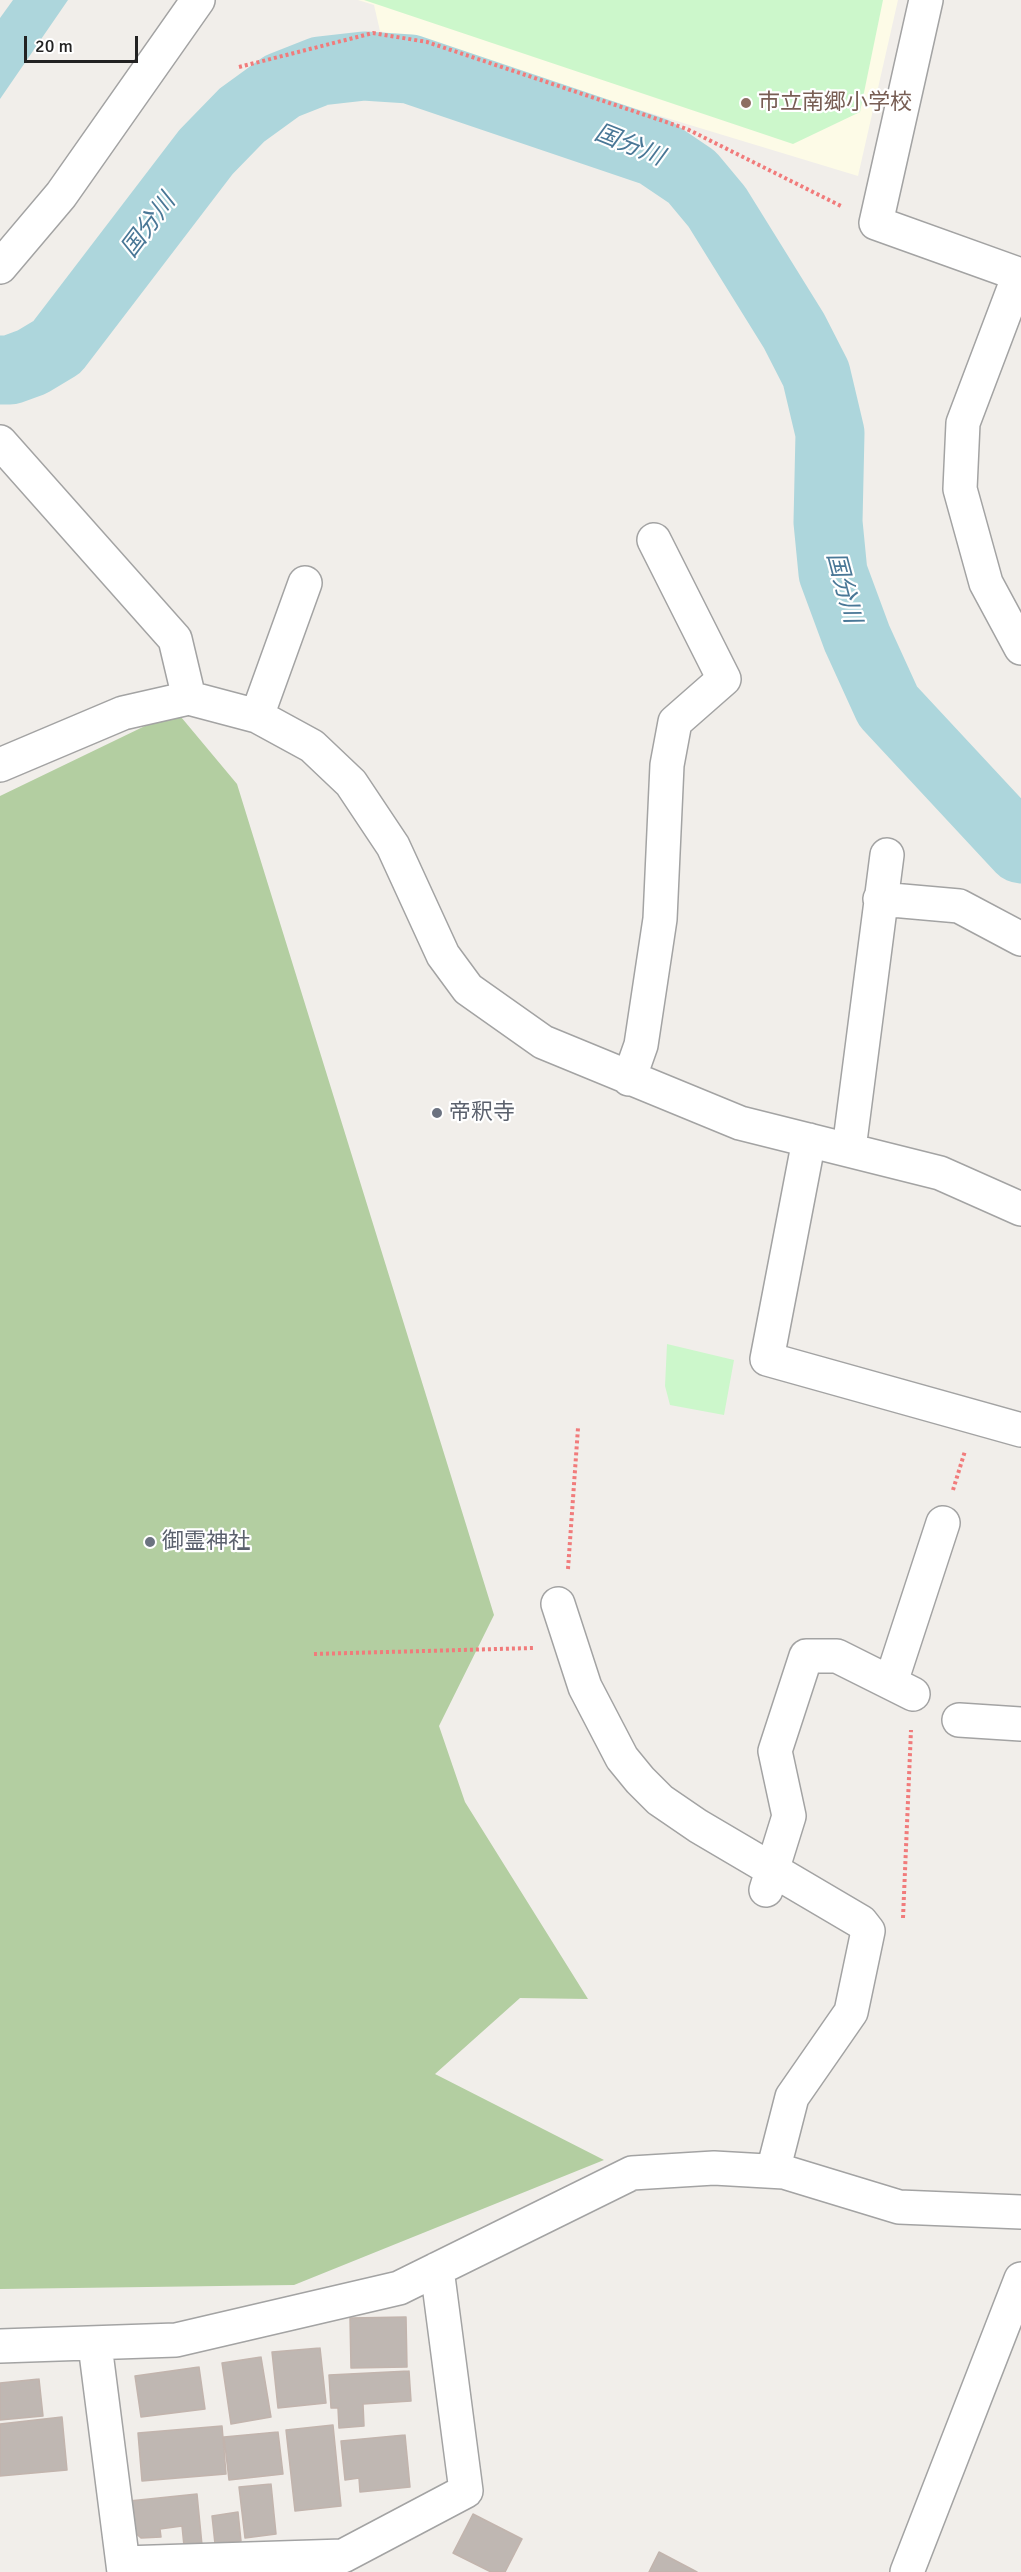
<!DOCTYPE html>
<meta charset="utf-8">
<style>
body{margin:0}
#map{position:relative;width:1021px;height:2572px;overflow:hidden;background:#f1eeea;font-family:Signika,sans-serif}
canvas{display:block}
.scale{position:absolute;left:24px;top:36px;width:114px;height:27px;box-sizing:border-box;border:3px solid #222;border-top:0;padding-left:8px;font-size:18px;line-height:21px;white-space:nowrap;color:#222;-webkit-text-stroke:4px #fff;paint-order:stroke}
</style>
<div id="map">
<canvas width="1021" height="2572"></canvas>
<div class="scale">20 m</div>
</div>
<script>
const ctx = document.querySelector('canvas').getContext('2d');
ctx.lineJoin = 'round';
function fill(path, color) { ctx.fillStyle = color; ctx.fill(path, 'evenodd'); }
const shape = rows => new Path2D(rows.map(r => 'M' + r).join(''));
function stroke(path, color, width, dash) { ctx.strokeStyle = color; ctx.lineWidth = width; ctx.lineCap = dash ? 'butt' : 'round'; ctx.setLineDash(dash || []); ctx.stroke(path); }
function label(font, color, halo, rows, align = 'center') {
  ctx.font = font + ' Signika,"Noto Sans JP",sans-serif'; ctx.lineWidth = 4.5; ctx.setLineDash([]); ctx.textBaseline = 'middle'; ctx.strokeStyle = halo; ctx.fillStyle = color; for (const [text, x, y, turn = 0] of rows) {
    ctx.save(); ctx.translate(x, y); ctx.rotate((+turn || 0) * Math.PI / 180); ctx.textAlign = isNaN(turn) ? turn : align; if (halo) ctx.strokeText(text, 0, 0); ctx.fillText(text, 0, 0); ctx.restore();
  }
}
fill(shape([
 [358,0,898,0,858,176,380,31,374,5]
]), '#fdfbe7');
fill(shape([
 [176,711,237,784,494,1615,439,1726,465,1802,588,1999,520,1998,435,2074,604,2160,294,2285,0,2289,0,796]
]), '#b3cea1');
fill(shape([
 [364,0,883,0,860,112,793,144],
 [667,1344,734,1360,724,1415,670,1405,665,1386]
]), '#ccf7cb');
fill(shape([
 [13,0,68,0,0,99,0,18]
]), '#add6dc');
stroke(shape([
 [0,370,10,370,32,362,57,347,206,152,242,115,282,86,320,71,364,66,410,69,655,152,692,177,717,207,794,331,816,374,830,433,828,522,833,573,857,638,888,706,1021,849]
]), '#add6dc', 69);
const building = shape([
 [406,2317,407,2367,351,2368,350,2318,406,2317],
 [320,2348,326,2403,278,2408,272,2352,320,2348],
 [261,2357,271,2417,231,2424,222,2363,261,2357],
 [199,2367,205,2409,141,2417,135,2376,199,2367],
 [409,2371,411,2401,363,2404,364,2426,339,2428,338,2408,331,2408,329,2375,409,2371],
 [39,2379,43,2416,0,2420,0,2383,39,2379],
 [62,2417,67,2470,0,2476,0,2424,62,2417],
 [333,2425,341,2506,295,2511,286,2430,333,2425],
 [222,2426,226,2474,142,2481,138,2433,222,2426],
 [278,2432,283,2474,229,2480,224,2437,278,2432],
 [405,2435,410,2487,360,2492,359,2478,345,2480,341,2441,405,2435],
 [271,2484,276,2534,245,2538,239,2487,271,2484],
 [197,2494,202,2545,184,2546,182,2526,160,2529,161,2537,141,2538,133,2531,129,2501,197,2494],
 [238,2512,241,2541,215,2544,212,2516,238,2512],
 [473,2514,522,2539,505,2572,491,2572,453,2553,473,2514],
 [659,2552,697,2572,649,2572,659,2552]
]);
fill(building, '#bfb7b2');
stroke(building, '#c2b4ad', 1.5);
const minor = shape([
 [926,0,876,223,1021,275],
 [0,267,61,195,198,0],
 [1019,275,963,423,960,489,986,583,1021,648],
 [0,442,175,639,189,698,257,716,312,746,351,783,393,846,443,955,468,989,543,1042,740,1123,940,1173,1021,1209],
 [257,716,305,583],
 [0,765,123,713,189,698],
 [880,899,959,906,1021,939],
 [629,1079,641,1045,660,919,667,765,675,722,724,679,654,540],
 [809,1140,767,1359,1021,1430],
 [849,1149,887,855],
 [558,1604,585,1687,622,1758,640,1780,660,1800,698,1826,861,1922,868,1931,851,2012,792,2097,773,2171],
 [891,1682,943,1523],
 [959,1720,1021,1724],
 [766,1890,789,1816,775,1751,806,1656,837,1656,913,1694],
 [95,2345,124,2572],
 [0,2346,176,2340,399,2288,632,2173,714,2168,784,2172,899,2207,1021,2212],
 [123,2563,343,2556,466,2491,437,2269],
 [907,2572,1021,2279]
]);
stroke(minor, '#a3a3a3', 36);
stroke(shape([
 [239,67,373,33,427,42,687,129,843,207],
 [953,1490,965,1451],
 [568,1569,578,1428],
 [314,1654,534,1648],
 [903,1918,911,1730]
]), '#f17b7b', 4, [3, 3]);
stroke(minor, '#fff', 33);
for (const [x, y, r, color] of [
 [746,103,6,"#8d6e63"],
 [437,1113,6,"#6b7280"],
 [150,1542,6,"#6b7280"]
]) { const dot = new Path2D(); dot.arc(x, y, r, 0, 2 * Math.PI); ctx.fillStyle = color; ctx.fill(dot); stroke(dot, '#fff', 2); }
label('22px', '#785e54', '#fff', [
 ["市立南郷小学校",758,103]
], 'left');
label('22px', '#5b616d', '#fff', [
 ["帝釈寺",449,1113],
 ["御霊神社",162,1542]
], 'left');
label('italic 24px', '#497796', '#fff', [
 ["国分川",629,146,22],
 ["国分川",149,226,-53],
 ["国分川",843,588,75]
]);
</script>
